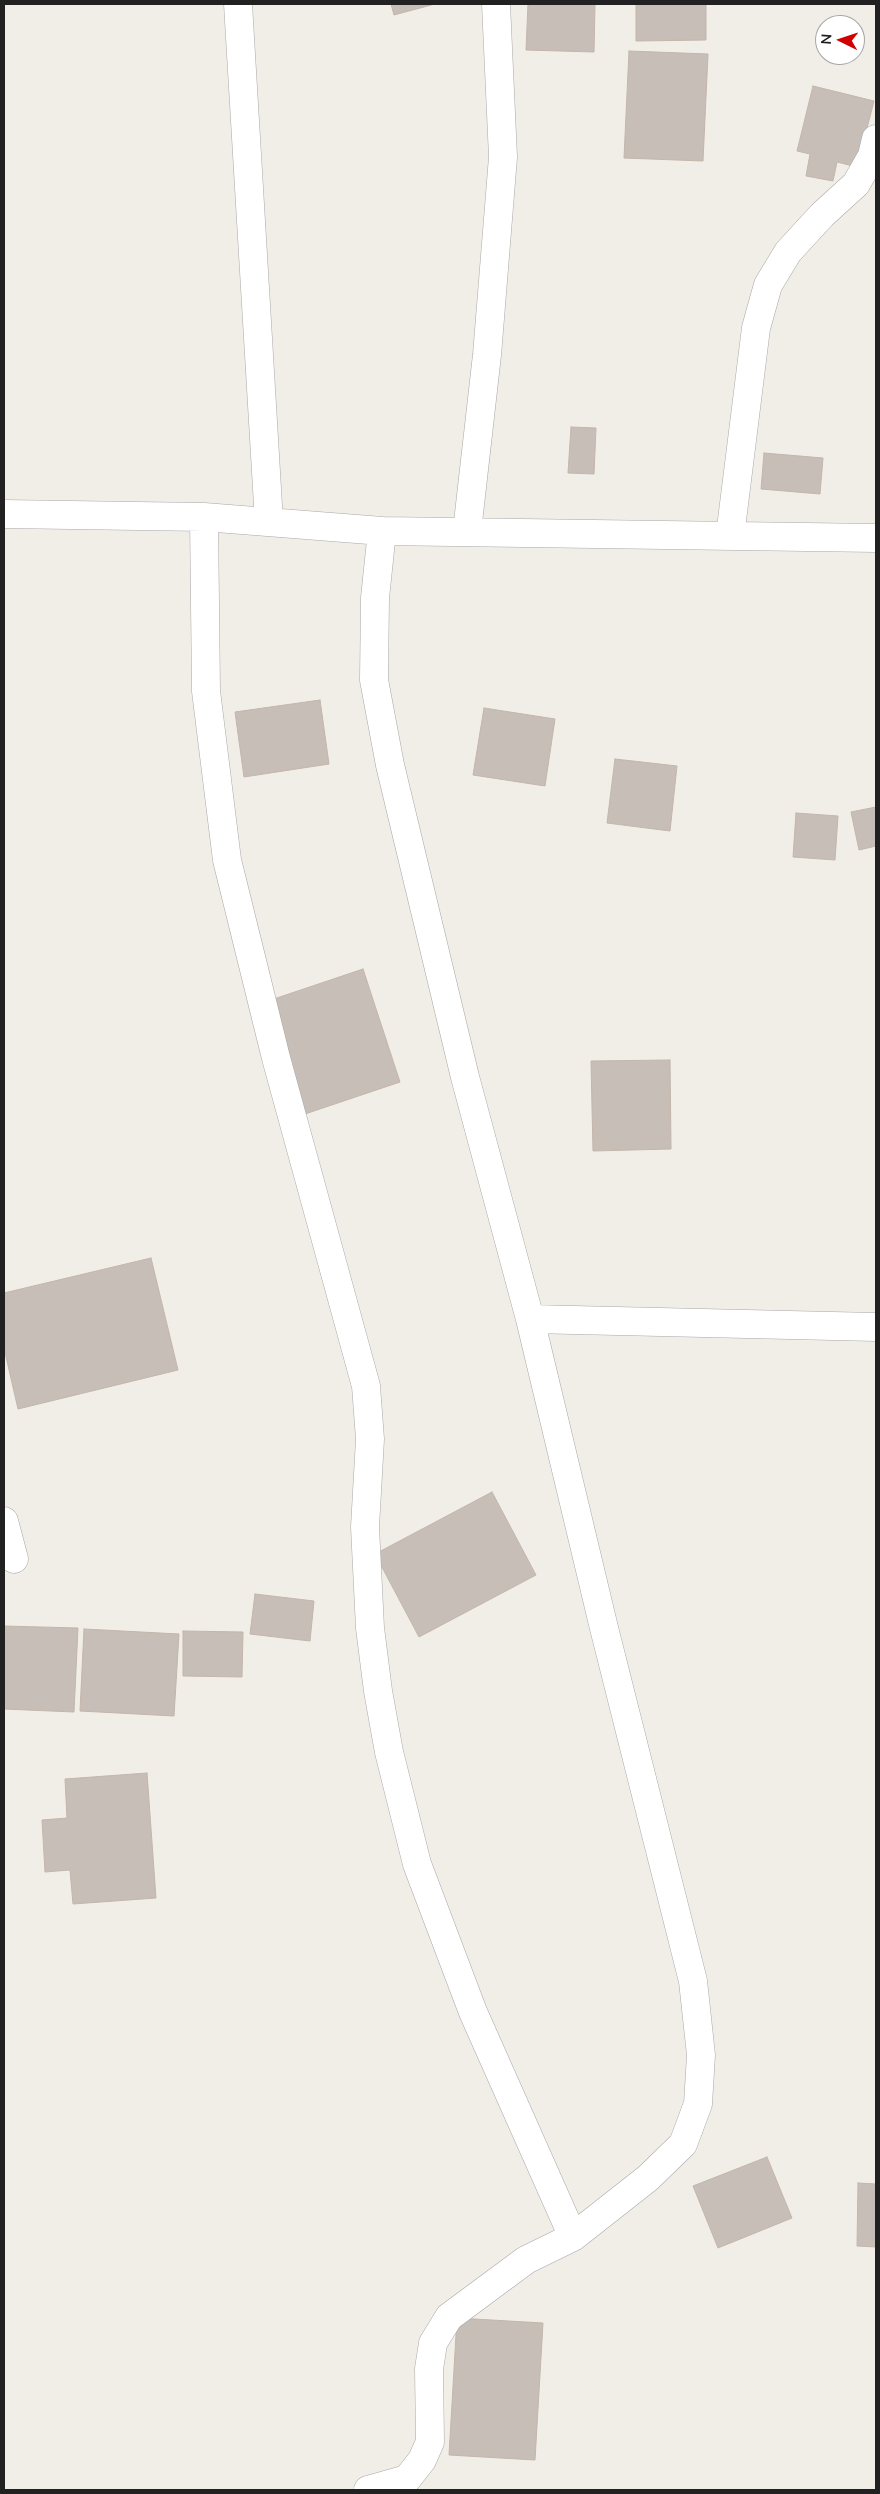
<!DOCTYPE html>
<style>
body{margin:0}
#map{position:relative;width:880px;height:2494px;overflow:hidden;background:#f1eee8;font-family:Mulish,sans-serif}
canvas{display:block}
.frame{position:absolute;inset:0;border:5px solid #212121;pointer-events:none}
.north{position:absolute;left:815px;top:15px;width:50px;height:50px;box-sizing:border-box;background:#fff;border:1px solid #a6a6a6;border-radius:50%;rotate:274deg;font-size:14px;font-weight:700;line-height:20px;text-align:center;color:#212121}
.north::after{content:'';display:block;margin:auto;width:18px;height:22px;background:#d30002;clip-path:polygon(50% 0,100% 100%,50% 72%,0 100%)}
</style>
<div id="map">
<canvas width="880" height="2494"></canvas>
<div class="frame"></div>
<div class="north">N</div>
</div>
<script>
const ctx = document.querySelector('canvas').getContext('2d');
ctx.lineJoin = 'round';
function fill(path, color) { ctx.fillStyle = color; ctx.fill(path, 'evenodd'); }
const shape = rows => new Path2D(rows.map(r => 'M' + r).join(''));
function stroke(path, color, width, dash) { ctx.strokeStyle = color; ctx.lineWidth = width; ctx.lineCap = dash ? 'butt' : 'round'; ctx.setLineDash(dash || []); ctx.stroke(path); }
const building = shape([
 [391,4,435,4,394,15,391,4],
 [528,4,595,4,594,52,526,50,528,4],
 [636,4,706,4,706,40,636,41,636,4],
 [629,51,708,54,703,161,624,158,629,51],
 [813,86,874,101,857,167,837,162,833,181,806,176,810,154,797,151,813,86],
 [571,427,596,428,594,474,568,473,571,427],
 [764,453,823,458,820,494,761,489,764,453],
 [320,700,329,764,244,777,235,712,320,700],
 [484,708,555,719,545,786,473,775,484,708],
 [615,759,677,766,670,831,607,823,615,759],
 [876,807,876,846,859,850,851,812,876,807],
 [796,813,838,816,835,860,793,857,796,813],
 [363,969,400,1082,305,1114,268,1001,363,969],
 [670,1060,671,1149,593,1151,591,1061,670,1060],
 [151,1258,178,1370,18,1409,4,1348,4,1293,151,1258],
 [492,1492,536,1575,419,1637,375,1554,492,1492],
 [255,1594,314,1601,310,1641,250,1634,255,1594],
 [4,1626,78,1628,74,1712,4,1709,4,1626],
 [84,1629,179,1634,174,1716,80,1711,84,1629],
 [183,1631,243,1632,242,1677,183,1676,183,1631],
 [147,1773,156,1898,73,1904,70,1870,45,1872,42,1820,67,1818,65,1779,147,1773],
 [767,2157,792,2218,718,2248,693,2186,767,2157],
 [858,2183,876,2184,876,2247,857,2246,858,2183],
 [457,2318,543,2323,535,2460,449,2455,457,2318]
]);
fill(building, '#c6beb7');
stroke(building, '#c3b5aa', 1);
const minor = shape([
 [238,4,269,522],
 [4,514,204,517,382,531,876,538],
 [204,517,206,691,227,860,276,1058,366,1386,370,1439,365,1527,370,1628,378,1691,389,1752,417,1864,473,2012,573,2237],
 [467,531,487,355,503,157,496,4],
 [730,536,756,328,768,285,788,252,822,215,856,184,872,156,876,139],
 [530,1319,876,1327],
 [4,1521,14,1559],
 [368,2490,407,2479,422,2460,430,2442,429,2369,433,2343,449,2317,526,2260,573,2237,648,2178,683,2144,698,2104,701,2055,693,1981,604,1628,530,1319,465,1077,390,765,374,680,375,598,382,531]
]);
stroke(minor, '#a8a8a8', 29);
stroke(minor, '#fff', 28);
</script>
